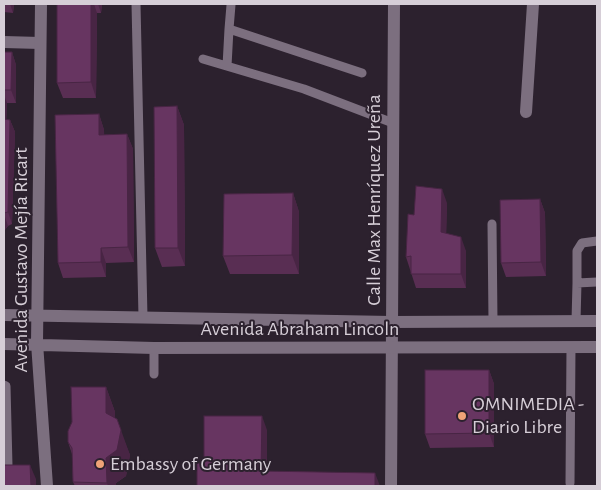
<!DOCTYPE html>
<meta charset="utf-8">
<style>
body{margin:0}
#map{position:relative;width:601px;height:490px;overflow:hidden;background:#2c212e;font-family:"Alegreya Sans",sans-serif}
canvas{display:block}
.frame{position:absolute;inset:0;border:5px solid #d6ced7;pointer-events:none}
</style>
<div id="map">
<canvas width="601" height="490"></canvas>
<div class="frame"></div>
</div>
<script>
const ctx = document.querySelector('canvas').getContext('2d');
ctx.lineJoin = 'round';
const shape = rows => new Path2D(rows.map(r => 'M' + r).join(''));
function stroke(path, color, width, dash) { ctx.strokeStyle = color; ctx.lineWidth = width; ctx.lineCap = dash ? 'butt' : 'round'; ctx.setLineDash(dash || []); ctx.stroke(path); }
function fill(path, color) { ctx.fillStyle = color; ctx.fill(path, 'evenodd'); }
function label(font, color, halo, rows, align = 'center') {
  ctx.font = font + ' "Alegreya Sans",sans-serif'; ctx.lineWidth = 4; ctx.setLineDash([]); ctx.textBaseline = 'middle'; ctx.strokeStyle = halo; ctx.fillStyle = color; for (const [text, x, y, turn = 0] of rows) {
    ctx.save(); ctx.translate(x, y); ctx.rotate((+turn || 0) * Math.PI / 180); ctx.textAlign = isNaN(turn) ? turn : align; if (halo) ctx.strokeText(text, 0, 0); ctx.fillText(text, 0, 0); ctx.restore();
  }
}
stroke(shape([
 [136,4,143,317],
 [229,29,231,5],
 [203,59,304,89,393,123],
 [227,66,229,29,362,73],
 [492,224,493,321],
 [577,283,577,251,582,243,597,241],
 [576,321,577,283,597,282],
 [154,348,154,374],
 [4,385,6,386,8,466],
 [570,483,571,347]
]), '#7c6f7f', 9);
stroke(shape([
 [4,42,40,43],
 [526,112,533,4],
 [391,486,394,4]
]), '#7c6f7f', 12);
stroke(shape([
 [41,4,37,343,47,486],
 [4,315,391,322,597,321],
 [4,344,154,348,597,347]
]), '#7c6f7f', 12);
fill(shape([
 [4,4,14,4,13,13,4,12],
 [57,4,102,4,101,13,97,13,96,98,63,98,57,83],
 [4,52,12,52,16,65,16,103,7,103,6,120,10,120,15,132,12,224,8,226,4,231],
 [177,106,184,125,185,266,162,267,155,248],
 [99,114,104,130,104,135,127,134,133,149,134,262,106,263,106,277,63,278,58,263],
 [293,193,299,212,299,274,230,274,223,256],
 [540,199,545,213,546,276,506,277,501,263],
 [447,203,446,233,466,251,466,288,416,288,406,257,414,215],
 [489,370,494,384,494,447,430,448,425,434],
 [106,387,115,412,115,418,130,455,126,476,116,483,116,486,75,486,73,482,72,454,68,442]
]), '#592e53');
fill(shape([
 [10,4,14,4,13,13],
 [91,4,94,4,97,13,96,98,91,82],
 [98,4,102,4,101,13],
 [12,52,16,65,16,103,11,90],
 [4,95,7,103,6,132,4,125],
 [177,106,184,125,185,266,178,248],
 [99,114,104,130,105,150,99,135],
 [10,120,15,132,12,224,8,212],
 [127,134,133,149,134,262,128,247],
 [442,189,447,203,446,246,441,232],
 [293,193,299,212,299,274,292,255],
 [540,199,545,213,546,276,541,262],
 [4,214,8,226,4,231],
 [461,237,466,251,466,288,461,274],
 [101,248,106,263,106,277,101,262],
 [489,370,494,384,494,447,489,433],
 [106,387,115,412,115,438,106,413],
 [262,416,267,430,267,485,261,471],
 [117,419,130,455,126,476,116,483,116,486,108,486,107,483,106,458],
 [30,465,36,479,36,486,31,486],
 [375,473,380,486,375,486]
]), '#482544');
const building = shape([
 [57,4,91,4,91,82,57,83,57,4],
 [4,52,12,52,11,90,4,90,4,52],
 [177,106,178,248,155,248,154,107,177,106],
 [99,114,99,135,127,134,128,247,101,248,101,262,58,263,55,115,99,114],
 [4,119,10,120,8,212,4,213,4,119],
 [416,186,442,189,441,232,461,237,461,274,411,274,411,256,406,257,408,214,414,215,416,186],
 [293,193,292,255,223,256,224,194,293,193],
 [540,199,541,262,501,263,500,200,540,199],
 [425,370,489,370,489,433,425,434,425,370],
 [71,387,106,387,106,413,117,419,121,430,117,450,106,458,107,483,73,482,72,448,68,442,68,431,72,422,71,387],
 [204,416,262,416,261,471,375,473,375,486,197,486,197,463,204,463,204,416],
 [4,465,30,465,31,486,4,486,4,465]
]);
fill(building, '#673561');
stroke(building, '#482544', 1);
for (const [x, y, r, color] of [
 [462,416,5,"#efa377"],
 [100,464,5,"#efa377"]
]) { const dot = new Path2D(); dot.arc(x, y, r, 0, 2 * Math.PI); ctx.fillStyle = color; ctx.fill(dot); stroke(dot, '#2c212e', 2); }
label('20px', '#d6ced7', '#2c212e', [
 ["Calle Max Henríquez Ureña",374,200,-90],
 ["Avenida Gustavo Mejía Ricart",21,260,-90],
 ["Avenida Abraham Lincoln",300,329]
]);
label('20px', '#d6ced7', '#2c212e', [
 ["OMNIMEDIA -",472,404],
 ["Diario Libre",472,427],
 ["Embassy of Germany",110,464]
], 'left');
</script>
